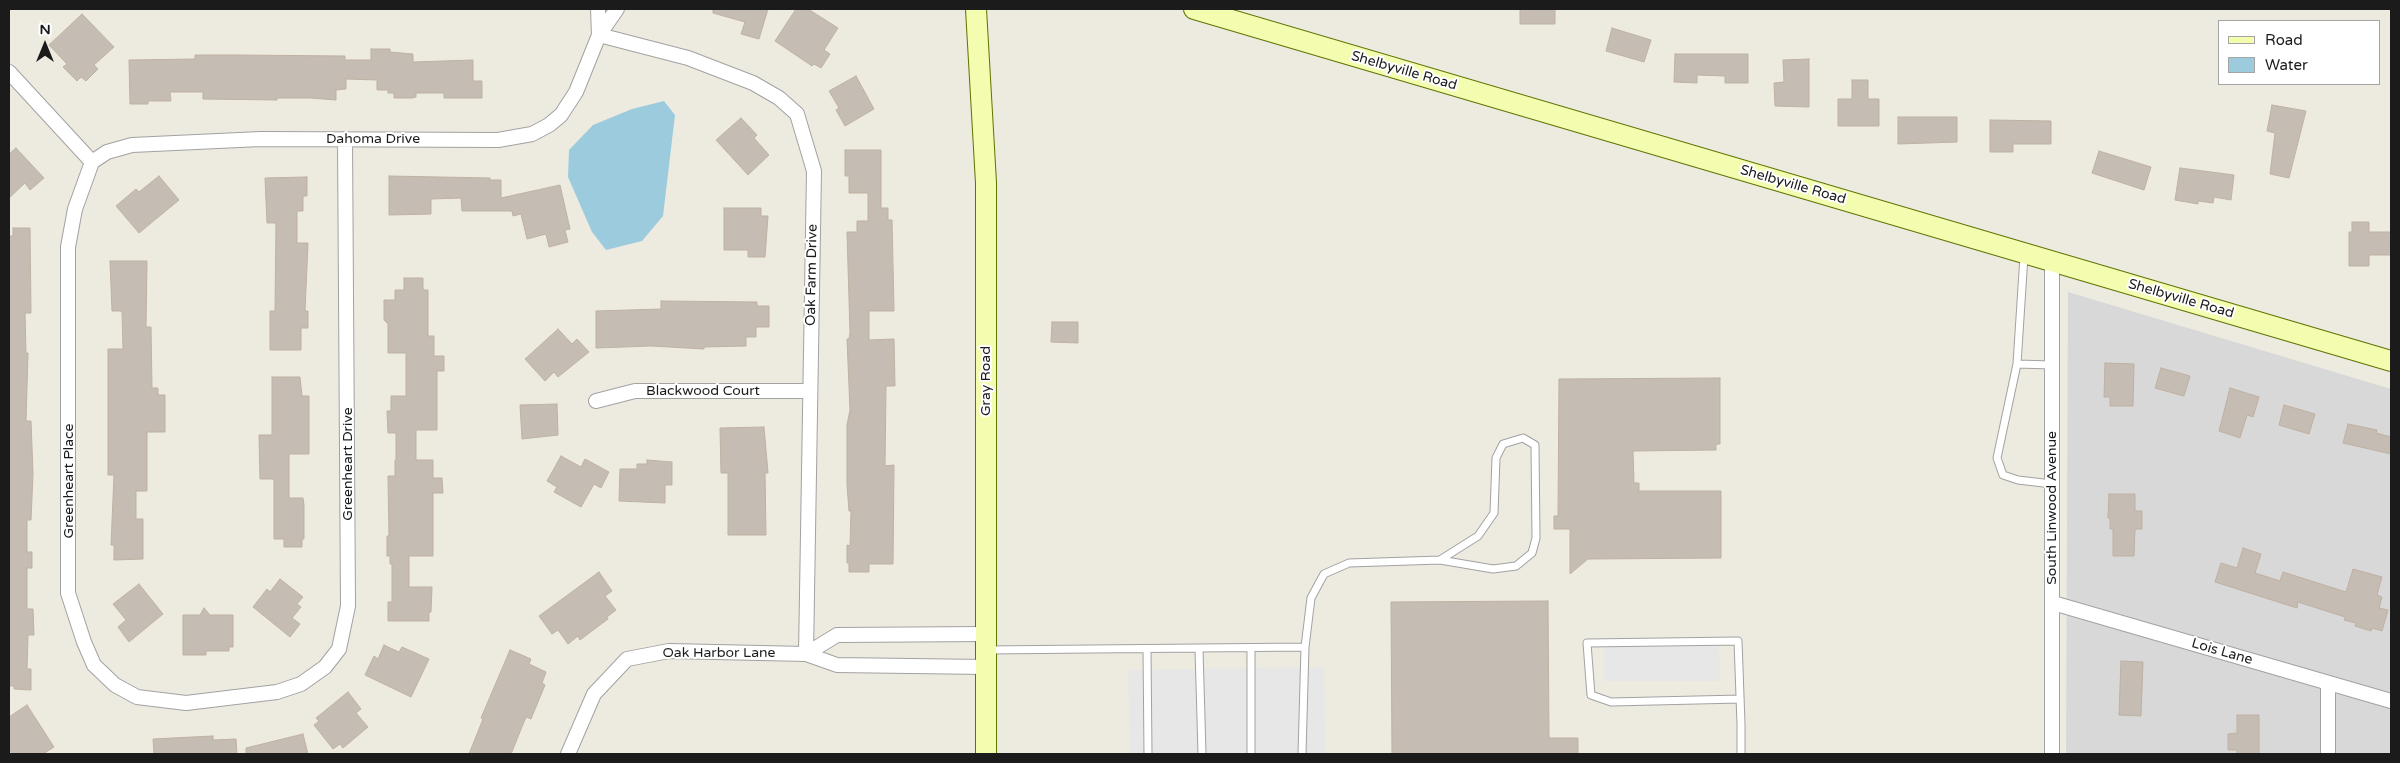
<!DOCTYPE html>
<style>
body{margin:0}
#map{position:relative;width:2400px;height:763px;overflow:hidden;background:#edeae0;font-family:"Varela Round",sans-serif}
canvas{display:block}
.frame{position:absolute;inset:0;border:10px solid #1b1b1b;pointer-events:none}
.legend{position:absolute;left:2218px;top:20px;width:162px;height:65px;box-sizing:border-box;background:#fff;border:1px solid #a4a4a4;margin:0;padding:6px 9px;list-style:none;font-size:15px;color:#1b1b1b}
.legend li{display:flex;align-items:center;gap:10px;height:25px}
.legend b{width:25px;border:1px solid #a4a4a4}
.north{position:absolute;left:20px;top:20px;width:50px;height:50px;-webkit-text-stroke:4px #fff;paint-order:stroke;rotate:0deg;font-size:14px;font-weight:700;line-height:20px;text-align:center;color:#1b1b1b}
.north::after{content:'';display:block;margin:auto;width:18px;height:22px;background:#1b1b1b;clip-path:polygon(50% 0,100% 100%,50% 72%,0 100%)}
</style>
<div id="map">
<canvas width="2400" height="763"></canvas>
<div class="frame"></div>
<ul class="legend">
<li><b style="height:6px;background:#f3fcaf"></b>Road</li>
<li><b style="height:14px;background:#9dcbde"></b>Water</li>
</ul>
<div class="north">N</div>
</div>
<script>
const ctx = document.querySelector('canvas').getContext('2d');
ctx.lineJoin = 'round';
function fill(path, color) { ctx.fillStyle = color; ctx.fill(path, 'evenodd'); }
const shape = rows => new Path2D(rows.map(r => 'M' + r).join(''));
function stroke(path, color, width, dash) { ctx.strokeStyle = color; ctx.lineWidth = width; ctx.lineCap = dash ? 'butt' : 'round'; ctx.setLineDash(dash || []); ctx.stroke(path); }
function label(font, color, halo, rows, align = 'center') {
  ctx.font = font + ' "Varela Round",sans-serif'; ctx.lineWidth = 4; ctx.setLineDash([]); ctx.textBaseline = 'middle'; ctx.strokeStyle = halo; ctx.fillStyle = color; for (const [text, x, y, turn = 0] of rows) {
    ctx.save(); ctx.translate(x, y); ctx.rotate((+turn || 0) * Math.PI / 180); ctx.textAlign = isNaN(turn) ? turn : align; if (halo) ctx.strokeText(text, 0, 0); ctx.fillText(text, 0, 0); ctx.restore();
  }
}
fill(shape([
 [2068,292,2391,389,2391,754,2066,754]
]), '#d9d8d8');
fill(shape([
 [1604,646,1719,646,1720,681,1604,681],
 [1324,667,1325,754,1130,754,1128,670]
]), '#e7e7e7');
fill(shape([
 [664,101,675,115,663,216,642,241,606,250,592,232,568,177,569,150,593,125,632,109]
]), '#9dcbde');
const building = shape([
 [713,9,768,9,759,39,741,34,745,22,713,13,713,9],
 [796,9,808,9,838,28,824,50,830,54,821,68,814,64,812,66,775,41,796,9],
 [1520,9,1555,9,1555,24,1520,24,1520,9],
 [82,14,114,47,94,65,98,69,86,81,81,77,77,81,63,67,67,64,49,45,82,14],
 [1612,28,1651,40,1644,62,1606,51,1612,28],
 [371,49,390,49,390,52,413,54,413,62,473,60,473,81,482,81,482,98,444,98,444,93,416,93,416,97,412,98,394,98,394,93,388,93,388,90,377,90,377,80,346,79,346,89,336,90,336,100,310,98,277,98,277,100,203,99,203,92,170,92,171,101,148,101,148,104,130,104,129,60,195,59,195,55,236,55,345,56,345,60,371,60,371,49],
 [1675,54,1748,54,1748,83,1725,83,1725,76,1697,75,1697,83,1674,82,1675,54],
 [1809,59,1809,107,1775,106,1774,83,1784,82,1783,60,1809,59],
 [856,76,874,109,845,126,836,110,839,108,829,91,856,76],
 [1852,80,1868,80,1868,99,1879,99,1879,126,1838,126,1838,99,1852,99,1852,80],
 [2272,105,2306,111,2289,178,2270,174,2275,133,2267,131,2272,105],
 [1898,117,1957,117,1957,142,1898,144,1898,117],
 [741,118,757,135,754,138,769,155,748,175,716,140,741,118],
 [1990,120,2051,121,2051,144,2013,144,2013,152,1990,152,1990,120],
 [16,148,44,178,30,190,25,183,9,198,9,154,16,148],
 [845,150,881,150,881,208,888,208,888,220,892,220,894,311,869,311,869,340,894,339,895,386,886,386,885,466,894,465,893,564,869,564,869,572,849,572,849,563,847,563,847,545,850,546,851,511,849,511,847,485,847,425,850,410,847,339,849,339,850,333,847,232,857,232,857,221,868,221,868,193,849,193,849,176,845,176,845,150],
 [2099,151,2151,167,2144,190,2092,173,2099,151],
 [2180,168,2234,175,2231,200,2214,197,2213,203,2198,201,2198,204,2175,200,2180,168],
 [159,176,179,200,139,233,116,206,136,189,139,192,159,176],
 [389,176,490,178,490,180,501,180,501,198,560,185,570,229,565,230,568,242,549,247,546,234,527,239,521,214,513,216,512,211,462,211,461,198,431,199,431,214,389,215,389,176],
 [307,177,307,196,303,196,303,211,297,211,297,243,308,243,305,311,308,311,308,328,301,328,301,350,270,350,270,311,275,311,276,223,267,223,265,178,307,177],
 [724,208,761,208,761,216,768,216,765,257,748,257,748,250,724,250,724,208],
 [2352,222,2369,222,2369,232,2391,232,2391,255,2369,255,2369,266,2349,266,2349,232,2352,232,2352,222],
 [13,228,30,228,31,313,25,313,26,353,28,353,26,421,31,421,33,474,31,520,27,520,27,552,32,552,32,568,27,568,27,609,33,609,34,635,28,635,27,669,31,669,31,690,14,689,14,686,9,686,9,236,13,236,13,228],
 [110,261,147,261,146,327,151,327,152,388,158,388,158,395,165,395,165,432,147,432,147,491,136,491,136,519,143,519,143,559,114,560,114,545,111,545,114,475,108,475,108,349,123,349,122,311,112,311,110,261],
 [404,278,423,278,423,290,428,290,428,336,434,336,434,356,444,356,444,371,437,371,437,430,416,430,416,460,433,460,433,478,442,478,443,493,433,493,433,556,409,556,409,587,432,587,431,612,429,612,429,621,388,621,388,602,392,602,392,564,390,564,390,556,387,556,387,536,389,536,388,476,395,476,395,460,396,460,396,433,388,433,387,411,391,411,391,396,406,396,406,353,388,353,388,324,384,320,384,300,395,300,395,290,404,290,404,278],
 [661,301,757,302,757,306,769,306,769,327,756,327,756,337,746,337,746,346,704,347,704,349,651,346,596,348,596,311,661,309,661,301],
 [1052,322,1078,322,1078,343,1051,342,1052,322],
 [558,329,572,344,577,339,589,352,558,377,554,372,545,381,525,359,558,329],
 [2105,363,2134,364,2133,406,2110,406,2110,397,2104,397,2105,363],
 [2161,368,2190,376,2184,396,2155,388,2161,368],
 [272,377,300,377,302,396,309,396,309,454,289,454,289,498,303,498,304,505,304,539,302,539,302,547,284,547,284,539,274,539,274,479,260,479,259,435,272,435,272,377],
 [1720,378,1720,444,1716,444,1716,450,1633,451,1634,483,1639,483,1639,491,1721,491,1721,558,1588,559,1570,574,1570,529,1554,529,1554,516,1558,516,1559,379,1720,378],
 [2230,388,2259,397,2253,417,2247,415,2240,438,2219,431,2230,388],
 [557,404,558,435,522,439,520,405,557,404],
 [2284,405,2315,414,2309,434,2279,425,2284,405],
 [2348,424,2377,430,2376,433,2391,437,2391,454,2343,443,2348,424],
 [764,427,768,473,765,473,766,535,728,535,728,473,721,473,720,428,764,427],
 [561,456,581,467,585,459,609,472,601,488,594,484,581,507,554,492,557,487,547,481,561,456],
 [647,460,672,462,672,485,665,485,665,503,619,501,620,469,637,469,637,464,647,464,647,460],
 [2109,494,2135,494,2135,511,2142,511,2142,529,2135,529,2134,556,2113,556,2113,529,2110,529,2110,518,2108,518,2109,494],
 [2243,548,2261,554,2255,573,2280,581,2283,572,2346,592,2353,569,2382,577,2377,595,2382,597,2379,608,2388,610,2382,631,2372,628,2371,631,2355,626,2356,623,2344,620,2345,617,2298,602,2297,608,2215,582,2221,563,2237,568,2243,548],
 [599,572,612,591,605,596,616,610,607,617,608,619,580,640,578,636,568,644,558,630,552,634,539,616,599,572],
 [280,579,303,597,297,604,301,607,292,618,300,624,290,637,253,607,267,589,270,592,280,579],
 [139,584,163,614,129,642,118,627,126,620,113,604,139,584],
 [1548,601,1549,738,1578,738,1578,754,1392,754,1391,602,1548,601],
 [204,608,210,615,233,615,233,647,229,647,229,651,206,651,206,655,183,655,183,615,200,615,204,608],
 [384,645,399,652,402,647,429,659,411,697,365,675,374,656,378,659,384,645],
 [510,650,531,659,529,664,546,672,542,683,545,685,531,719,526,717,511,754,469,754,483,719,481,718,510,650],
 [2121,661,2143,662,2141,716,2119,715,2121,661],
 [348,692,361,709,356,713,368,727,343,748,340,744,333,749,314,725,319,721,316,718,348,692],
 [27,705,54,747,43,754,12,754,9,749,9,717,27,705],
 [2237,715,2259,715,2259,754,2237,754,2237,750,2228,750,2228,734,2237,733,2237,715],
 [303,734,308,754,246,754,246,748,303,734],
 [213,736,213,740,236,739,237,754,154,754,153,739,213,736]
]);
fill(building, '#c5bcb3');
stroke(building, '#bfb1a2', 1);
const lane = shape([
 [2024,256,2017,364,1997,458,2003,475,2018,480,2052,484],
 [2017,364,2052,365],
 [1251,648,1251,754],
 [1147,649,1148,754],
 [1199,649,1202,754],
 [986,650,1305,647],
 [1740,699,1611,702,1591,695,1587,643,1738,641,1741,724,1741,754],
 [1302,754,1305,647,1311,598,1324,574,1349,563,1440,560,1478,536,1494,513,1496,458,1503,444,1523,438,1535,445,1536,538,1532,553,1516,566,1493,569,1440,560]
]);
const street = shape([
 [598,9,599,35,617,9],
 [9,72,92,162],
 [92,162,107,152,132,145,261,139,498,140,532,134,549,125,561,115,576,92,599,35,688,58,753,83,779,98,797,114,814,171,806,654,669,651,627,659,594,694,568,754],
 [92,162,75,209,68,247,68,593,84,642,94,665,115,685,137,697,186,703,277,692,301,684,325,667,339,649,348,606,345,139],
 [596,401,635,391,810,391],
 [2053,603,2391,701],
 [986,634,837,635,806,654,837,665,986,667],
 [2052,754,2052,261],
 [2328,754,2328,683]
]);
const secondary = shape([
 [976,9,986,183,986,754],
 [1194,9,2391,361]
]);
stroke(lane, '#a2a2a2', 9);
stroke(street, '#a2a2a2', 16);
stroke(secondary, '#5f7400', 22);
stroke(lane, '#fff', 7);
stroke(street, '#fff', 14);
stroke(secondary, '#f3fcaf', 20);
label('14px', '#1b1b1b', '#fff', [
 ["Shelbyville Road",1404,71,16],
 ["Dahoma Drive",373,139],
 ["Shelbyville Road",1793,185,16],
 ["Oak Farm Drive",812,275,-89],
 ["Shelbyville Road",2181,299,16],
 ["Gray Road",986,381,-90],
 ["Blackwood Court",703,391],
 ["Greenheart Drive",348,464,-90],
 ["Greenheart Place",69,481,-90],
 ["South Linwood Avenue",2052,508,-90],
 ["Lois Lane",2222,652,16],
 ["Oak Harbor Lane",719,653]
]);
</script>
